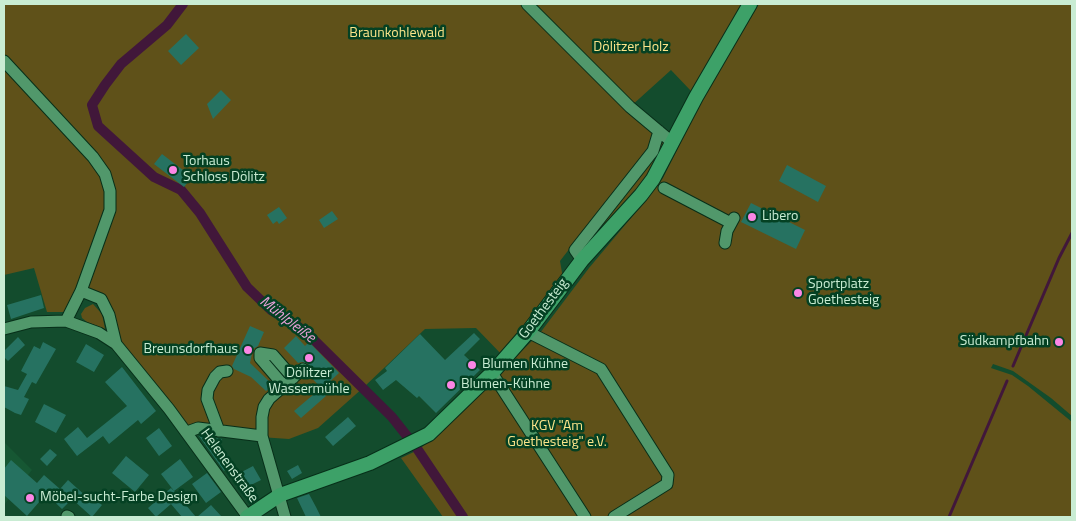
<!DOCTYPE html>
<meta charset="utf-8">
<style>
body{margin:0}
#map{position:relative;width:1076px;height:521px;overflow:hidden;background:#134c2d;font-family:"Titillium Web",sans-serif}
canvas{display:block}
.frame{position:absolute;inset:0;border:5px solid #c9ecd3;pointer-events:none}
</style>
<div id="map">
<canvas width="1076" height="521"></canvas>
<div class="frame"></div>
</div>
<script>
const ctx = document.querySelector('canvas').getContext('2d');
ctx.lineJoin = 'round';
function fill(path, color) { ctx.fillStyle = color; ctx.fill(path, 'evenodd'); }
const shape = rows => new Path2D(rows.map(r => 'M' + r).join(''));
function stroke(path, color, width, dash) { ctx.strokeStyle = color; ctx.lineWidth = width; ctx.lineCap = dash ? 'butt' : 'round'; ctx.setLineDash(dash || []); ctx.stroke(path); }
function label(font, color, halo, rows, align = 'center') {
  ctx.font = font + ' "Titillium Web",sans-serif'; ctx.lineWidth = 5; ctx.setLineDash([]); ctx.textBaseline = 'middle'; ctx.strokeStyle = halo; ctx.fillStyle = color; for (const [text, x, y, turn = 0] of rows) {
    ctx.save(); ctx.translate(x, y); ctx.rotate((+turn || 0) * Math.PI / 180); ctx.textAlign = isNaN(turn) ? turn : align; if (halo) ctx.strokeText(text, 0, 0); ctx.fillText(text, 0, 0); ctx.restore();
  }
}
fill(shape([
 [4,442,32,470,4,505]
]), '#165733');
fill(shape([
 [4,4,743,4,691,91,671,70,630,107,673,143,608,229,594,217,560,261,564,284,505,358,476,328,425,329,364,387,318,428,289,439,187,432,116,344,101,299,81,292,67,312,47,312,34,268,4,275],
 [759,4,1072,4,1072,416,1051,398,1013,371,993,364,991,368,1012,375,1028,386,1072,422,1072,517,443,517,401,458,418,450,431,440,540,333,589,268,646,200,663,178,705,94],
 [93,304,102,314,105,329,87,322,82,318,81,314,85,308]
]), '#5f5119');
stroke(shape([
 [1013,366,1059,258,1072,233],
 [949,517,1007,381]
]), '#41173a', 3);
stroke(shape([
 [183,4,167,25,121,64,105,85,92,105,98,126,154,177,181,190,200,213,247,287,271,310,296,325,312,338,392,417,418,450,463,517]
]), '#41173a', 10);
fill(shape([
 [186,34,199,48,181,65,168,51],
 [221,90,231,100,213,119,207,104],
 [162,154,192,177,184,187,154,164],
 [787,165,826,186,818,202,779,181],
 [751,203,805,230,796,249,741,222],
 [279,207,287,218,279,224,277,221,273,224,267,215],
 [332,211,338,219,324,228,319,220],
 [41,295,44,308,11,319,7,305],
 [250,326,264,332,258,346,253,349,250,363,273,385,266,391,251,377,234,369,232,366],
 [474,333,480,339,464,355,480,370,436,413,419,396,417,398,396,380,383,390,375,380,387,371,385,368,420,334,445,360],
 [296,336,305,346,309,342,339,373,322,389,308,374,310,368,308,364,302,362,298,363,284,348],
 [18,337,25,345,8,361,4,357,4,351],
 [43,342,56,349,36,384,32,382,24,397,29,399,21,415,15,413,4,407,4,386,18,390,27,374,21,371,34,346,40,349],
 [86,344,104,355,94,372,76,362],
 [122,367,156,411,141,424,138,420,109,444,103,436,77,456,64,439,78,427,87,438,127,406,105,382],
 [320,389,326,396,301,418,294,411],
 [44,404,66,415,56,433,35,422],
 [348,417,356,426,333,446,325,437],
 [159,428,172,446,159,456,146,438],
 [199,436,222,439,220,446,234,463,224,471],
 [50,449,57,455,47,466,40,459],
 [126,456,149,475,135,492,112,473],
 [180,459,193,477,174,491,161,474],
 [11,460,37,483,44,475,60,489,68,480,88,498,90,495,102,505,92,517,72,499,62,509,46,494,27,516,4,495,4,469],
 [298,465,302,473,292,479,287,471],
 [253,466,261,480,243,489,236,475],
 [207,473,221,492,206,503,192,484],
 [171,488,174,491,196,517,182,517,171,504,156,517,148,508],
 [309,494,316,507,321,517,306,517,297,498],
 [211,505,222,517,197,517]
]), '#267261');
const minor = shape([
 [527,4,630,107,673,143],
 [4,61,93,157,105,174,110,191,110,210,81,291,66,321],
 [664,188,731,223],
 [725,243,727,231,734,218],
 [582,260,575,250,653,151,659,131],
 [81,291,101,299,109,315,116,344,169,409,248,517],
 [4,329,31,322,66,321,99,333,116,344],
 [528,332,601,369,668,475,667,484,614,517],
 [492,373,585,517],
 [284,386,260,358,260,353,273,355,293,378],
 [219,431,207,399,208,390,215,377,220,372,227,371],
 [187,432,198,428,262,436],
 [67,516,69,517],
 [285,517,262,436,262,417,264,407,269,399,303,369]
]);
const major = shape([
 [247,517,280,495,370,463,429,434,492,373,528,332,582,260,641,195,653,179,696,97,750,4]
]);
stroke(minor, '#072f19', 13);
stroke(major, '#072f19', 16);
stroke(minor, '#51986b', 11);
stroke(major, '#3da168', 14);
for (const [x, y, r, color] of [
 [173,170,5,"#fb86e5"],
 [752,217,5,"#fb86e5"],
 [798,293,5,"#fb86e5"],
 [1059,342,5,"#fb86e5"],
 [248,350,5,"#fb86e5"],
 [309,358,5,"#fb86e5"],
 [472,365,5,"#fb86e5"],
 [451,385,5,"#fb86e5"],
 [30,498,5,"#fb86e5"]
]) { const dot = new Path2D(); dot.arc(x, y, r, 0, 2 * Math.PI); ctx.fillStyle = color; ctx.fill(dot); stroke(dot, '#044123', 2); }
label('14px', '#fce48a', '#044123', [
 ["Braunkohlewald",397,34],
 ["Dölitzer Holz",631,48],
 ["KGV \"Am",557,427],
 ["Goethesteig\" e.V.",557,443]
]);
label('14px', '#c9ecd3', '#044123', [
 ["Torhaus",183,162],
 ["Schloss Dölitz",183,178],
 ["Libero",762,217],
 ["Sportplatz",808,285],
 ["Goethesteig",808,301],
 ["Südkampfbahn",1049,342,"right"],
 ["Breunsdorfhaus",238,350,"right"],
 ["Blumen Kühne",482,365],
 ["Dölitzer",309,374,"center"],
 ["Wassermühle",309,390,"center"],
 ["Blumen-Kühne",461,385],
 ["Möbel-sucht-Farbe Design",40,498]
], 'left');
label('14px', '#c9ecd3', '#044123', [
 ["Goethesteig",544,309,-53],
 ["Helenenstraße",229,466,54]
]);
label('italic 15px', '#eba2db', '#044123', [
 ["Mühlpleiße",287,320,38]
]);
</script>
